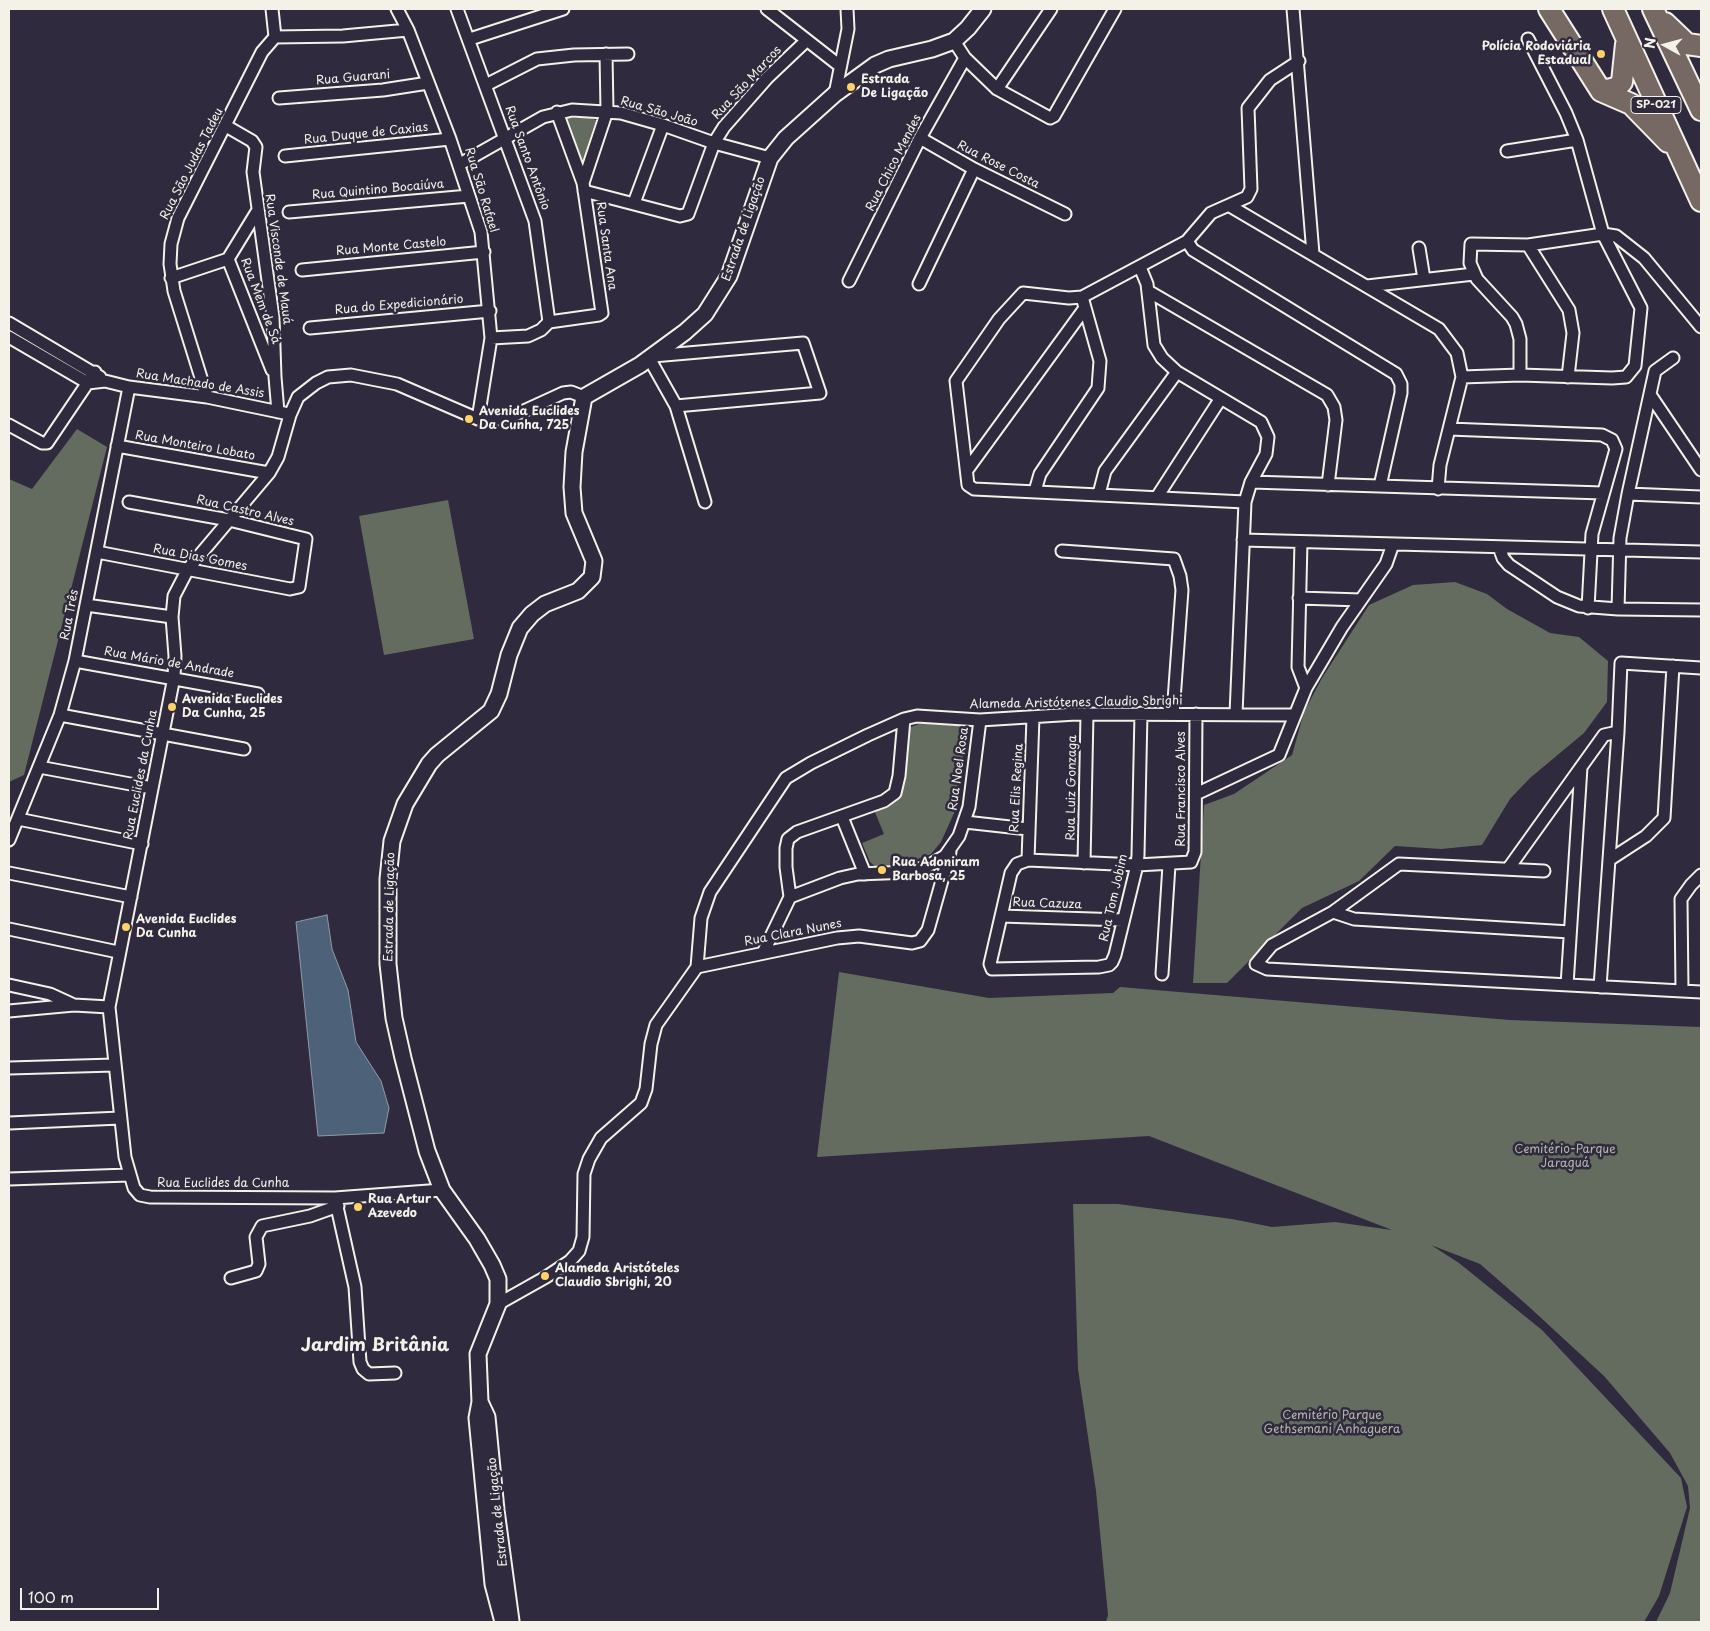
<!DOCTYPE html>
<meta charset="utf-8">
<style>
body{margin:0}
#map{position:relative;width:1710px;height:1631px;overflow:hidden;background:#2f2a3d;font-family:"Playpen Sans",sans-serif}
canvas{display:block}
.frame{position:absolute;inset:0;border:10px solid #f4f1e8;pointer-events:none}
.north{position:absolute;left:1640px;top:20px;width:50px;height:50px;-webkit-text-stroke:4px #2f2a3d;paint-order:stroke;rotate:277deg;font-size:14px;font-weight:700;line-height:20px;text-align:center;color:#f4f1e8}
.north::after{content:'';display:block;margin:auto;width:18px;height:22px;background:#f4f1e8;clip-path:polygon(50% 0,100% 100%,50% 72%,0 100%)}
.scale{position:absolute;left:20px;top:1588px;width:139px;height:22px;box-sizing:border-box;border:2px solid #f4f1e8;border-top:0;padding-left:6px;font-size:15px;line-height:18px;white-space:nowrap;color:#f4f1e8;-webkit-text-stroke:4px #2f2a3d;paint-order:stroke}
</style>
<div id="map">
<canvas width="1710" height="1631"></canvas>
<div class="frame"></div>
<div class="north">N</div>
<div class="scale">100 m</div>
</div>
<script>
const ctx = document.querySelector('canvas').getContext('2d');
ctx.lineJoin = 'round';
function fill(path, color) { ctx.fillStyle = color; ctx.fill(path, 'evenodd'); }
const shape = rows => new Path2D(rows.map(r => 'M' + r).join(''));
function stroke(path, color, width, dash) { ctx.strokeStyle = color; ctx.lineWidth = width; ctx.lineCap = dash ? 'butt' : 'round'; ctx.setLineDash(dash || []); ctx.stroke(path); }
function label(font, color, halo, rows, align = 'center') {
  ctx.font = font + ' "Playpen Sans",sans-serif'; ctx.lineWidth = 5; ctx.setLineDash([]); ctx.textBaseline = 'middle'; ctx.strokeStyle = halo; ctx.fillStyle = color; for (const [text, x, y, turn = 0] of rows) {
    ctx.save(); ctx.translate(x, y); ctx.rotate((+turn || 0) * Math.PI / 180); ctx.textAlign = isNaN(turn) ? turn : align; if (halo) ctx.strokeText(text, 0, 0); ctx.fillText(text, 0, 0); ctx.restore();
  }
}
fill(shape([
 [564,118,591,118,596,120,581,167],
 [77,429,107,447,24,775,9,782,9,479,32,489],
 [448,500,474,639,384,655,359,516],
 [1455,582,1487,594,1507,609,1550,633,1579,637,1608,661,1607,702,1584,733,1530,778,1510,799,1482,845,1441,849,1395,846,1359,881,1302,908,1227,983,1193,983,1204,805,1234,794,1292,755,1304,712,1322,678,1369,605,1413,585],
 [921,723,960,726,965,728,966,737,955,811,941,842,931,854,901,865,877,868,870,862,862,843,884,834,874,810,895,801,900,797,903,786,909,728],
 [839,972,989,998,1113,993,1120,987,1510,1020,1701,1027,1701,1622,1656,1622,1670,1593,1690,1508,1688,1486,1670,1453,1604,1376,1527,1305,1480,1264,1431,1245,1459,1263,1542,1330,1681,1478,1687,1507,1659,1596,1644,1622,1106,1622,1108,1615,1096,1491,1078,1369,1073,1204,1118,1204,1232,1219,1272,1227,1335,1222,1392,1230,1149,1136,817,1157]
]), '#636c5f');
const water = shape([
 [327,915,332,949,348,990,356,1042,381,1081,389,1108,384,1133,318,1136,296,922,327,915]
]);
fill(water, '#4d6278');
stroke(water, '#909ba5', 1);
const street = shape([
 [397,9,408,30,450,139,481,232,491,338,478,419],
 [457,9,535,221,549,322],
 [767,9,840,66],
 [1293,9,1313,254],
 [275,37,343,36,408,30],
 [470,39,563,9],
 [954,41,965,58,997,89,1050,118,1054,116,1115,9],
 [486,85,537,59,574,55,628,54],
 [997,89,1051,9],
 [835,94,848,29,847,9],
 [279,98,383,90,428,83],
 [226,126,252,141,256,147,253,172,273,317,275,377,278,412],
 [920,138,974,169,1065,214],
 [1507,151,1577,140],
 [285,156,450,139],
 [460,164,543,117,572,110,621,113,663,125,714,143,770,158],
 [583,183,607,111,606,54],
 [584,191,680,216,688,214,714,143,724,127,767,78,806,41],
 [634,203,663,125],
 [1230,206,1439,329,1457,353,1462,377,1440,465,1438,489],
 [258,210,228,259,272,370],
 [289,212,469,196],
 [1187,241,1193,250,1396,374,1401,384,1401,393,1380,486],
 [1528,245,1569,310,1573,333,1568,377],
 [1419,248,1424,279],
 [1140,267,1147,284,1154,345,1162,358,1177,372,1261,422,1268,437,1266,454,1251,482,1245,502,1236,714],
 [302,270,484,252],
 [171,278,228,259],
 [849,281,920,138,965,58],
 [919,284,974,169],
 [1367,286,1474,274],
 [1148,291,1327,395,1334,407,1336,420,1328,485],
 [9,323,100,377],
 [310,328,490,311],
 [9,337,88,383,105,381,129,387,207,397,284,413],
 [491,338,528,336,541,330,549,322,599,315,602,313,583,183,557,112],
 [653,356,803,343,820,393,676,406,705,502],
 [649,358,676,406],
 [1520,375,1520,339,1516,324,1512,317,1477,279,1470,263,1471,244,1528,245,1603,234,1616,236,1644,258,1701,327],
 [1462,377,1520,375,1612,378,1626,377,1635,366,1641,308,1603,234,1577,140,1566,113,1528,39],
 [1651,396,1701,470],
 [207,397,174,291,170,264,171,244,178,218,262,52,275,37,272,9],
 [9,425,42,443,47,443,95,372],
 [1449,429,1602,435,1612,440,1616,449,1592,534,1588,608],
 [117,446,269,473],
 [967,470,1085,308],
 [1251,482,1603,493],
 [1035,491,1040,474,1098,388,1100,361,1082,297],
 [1099,494,1105,471,1177,372],
 [1628,494,1701,497],
 [1157,497,1221,398],
 [1245,502,974,489,968,485,956,381,999,319,1023,293,1069,298,1082,297,1187,241,1211,213,1247,197,1251,189,1248,108,1270,80,1299,61],
 [1243,540,1701,552],
 [1301,542,1298,667,1306,688],
 [1499,547,1503,558,1509,565,1557,597,1579,606,1618,609,1701,610],
 [1062,551,1174,559,1180,576,1182,590,1173,714],
 [97,552,290,589,299,587,306,539,229,520,129,502],
 [1299,598,1361,600],
 [86,605,172,617],
 [1618,609,1620,538,1628,494,1655,371,1673,358],
 [75,661,258,694],
 [1141,713,1138,855,1137,865,1115,955,1112,962,1109,965,1099,967,992,969,990,964,1011,873,1017,864,1028,860,1137,865,1191,862,1195,852,1196,714],
 [60,715,244,749],
 [39,767,152,788],
 [1196,794,1279,755,1306,688,1342,627,1386,564,1393,544],
 [842,817,865,874],
 [18,819,142,844],
 [965,822,1028,829],
 [9,840,60,715,75,661,129,387],
 [1028,860,1033,717],
 [1609,860,1646,836,1664,818,1673,666],
 [1084,863,1087,714],
 [1508,869,1604,735,1618,732],
 [1544,871,1399,864,1333,912,1272,945,1256,964,1267,969,1701,992],
 [9,873,131,897],
 [790,897,840,878,858,874,910,872,928,866,945,856,959,836,969,807,980,720],
 [1333,912,1354,919,1570,932],
 [1001,916,1123,920],
 [9,929,118,952],
 [764,951,790,897,786,867,786,848,788,839,797,832,884,801,895,793,899,776,904,719],
 [697,967,837,938,859,936,912,943,920,941,928,930,950,852],
 [1162,974,1169,865],
 [9,985,50,994,74,1005,109,1007],
 [1567,985,1581,767],
 [1600,987,1618,732,1621,663,1701,668],
 [1682,990,1681,899,1691,885,1701,875],
 [9,1011,74,1005],
 [9,1068,114,1065],
 [9,1123,120,1118],
 [9,1179,129,1175],
 [442,1190,335,1198,150,1197,140,1195,134,1188,125,1157,109,1007,174,677,175,656,172,617,174,596,188,569,269,473,278,457,290,415,298,397,316,383,328,377,351,375,397,384,478,419,502,419,515,415,563,393,571,392,584,397],
 [335,1198,355,1287,360,1362,363,1369,369,1374,395,1373],
 [231,1278,256,1271,259,1264,256,1237,262,1226,310,1216,338,1206],
 [498,1304,546,1277,570,1261,579,1251,583,1237,584,1174,589,1159,601,1138,641,1103,646,1089,651,1044,656,1025,697,967,701,918,710,892,786,778,811,763,868,735,904,719,917,716,980,720,1076,714,1295,715]
]);
const secondary = shape([
 [480,1402,487,1417,496,1510,511,1621],
 [503,1622,493,1584,477,1418,480,1402,478,1354,498,1304,498,1279,492,1265,477,1239,442,1190,427,1151,403,1058,394,1018,388,964,388,879,392,841,405,804,429,764,437,755,491,711,499,694,509,655,520,628,532,614,545,604,578,591,592,577,594,561,574,513,572,487,574,452,584,397,640,365,685,332,705,314,729,276,770,158,786,138,835,94,875,65,889,59,932,49,954,41,968,28,983,9]
]);
const highway = shape([
 [1549,9,1601,91,1631,104,1668,142],
 [1613,9,1701,201],
 [1653,9,1701,110],
 [1665,23,1687,44,1701,46],
 [1601,91,1616,88,1622,82,1626,44]
]);
stroke(street, '#f4f1e8', 15);
stroke(secondary, '#f4f1e8', 19);
stroke(highway, '#f4f1e8', 24);
stroke(street, '#2f2a3d', 11);
stroke(secondary, '#2f2a3d', 15);
stroke(highway, '#766964', 20);
for (const [x, y, r, color] of [
 [1601,54,5,"#ffd166"],
 [851,87,5,"#ffd166"],
 [469,419,5,"#ffd166"],
 [172,707,5,"#ffd166"],
 [882,870,5,"#ffd166"],
 [126,927,5,"#ffd166"],
 [358,1207,5,"#ffd166"],
 [545,1276,5,"#ffd166"]
]) { const dot = new Path2D(); dot.arc(x, y, r, 0, 2 * Math.PI); ctx.fillStyle = color; ctx.fill(dot); stroke(dot, '#2f2a3d', 2); }
for (const [x, y, w] of [
 [1656,105,50]
]) { const box = new Path2D(); box.roundRect(x - w / 2, y - 8.5, w, 17, 4); ctx.fillStyle = '#2f2a3d'; ctx.fill(box); stroke(box, '#f4f1e8', 1); }
label('bold 11px', '#f4f1e8', null, [
 ["SP-021",1656,105]
]);
label('bold 12px', '#f4f1e8', '#2f2a3d', [
 ["Polícia Rodoviária",1591,47,"right"],
 ["Estadual",1591,61,"right"],
 ["Estrada",861,80],
 ["De Ligação",861,94],
 ["Avenida Euclides",479,412],
 ["Da Cunha, 725",479,426],
 ["Avenida Euclides",182,700],
 ["Da Cunha, 25",182,714],
 ["Rua Adoniram",892,863],
 ["Barbosa, 25",892,877],
 ["Avenida Euclides",136,920],
 ["Da Cunha",136,934],
 ["Rua Artur",368,1200],
 ["Azevedo",368,1214],
 ["Alameda Aristóteles",555,1269],
 ["Claudio Sbrighi, 20",555,1283]
], 'left');
label('12px', '#f4f1e8', '#2f2a3d', [
 ["Rua Guarani",353,78,-5],
 ["Rua São Marcos",747,83,-47],
 ["Rua São João",659,112,16],
 ["Rua Duque de Caxias",366,134,-6],
 ["Rua Santo Antônio",527,158,70],
 ["Rua Chico Mendes",894,163,-63],
 ["Rua São Judas Tadeu",192,164,-63],
 ["Rua Rose Costa",998,165,27],
 ["Rua Quintino Bocaiúva",378,190,-5],
 ["Rua São Rafael",481,190,73],
 ["Estrada de Ligação",744,229,-71],
 ["Rua Santa Ana",606,246,82],
 ["Rua Monte Castelo",391,247,-5],
 ["Rua Visconde de Mauá",278,259,82],
 ["Rua Mem de Sá",260,301,69],
 ["Rua do Expedicionário",399,305,-5],
 ["Rua Machado de Assis",200,384,9],
 ["Rua Monteiro Lobato",195,446,10],
 ["Rua Castro Alves",245,511,13],
 ["Rua Dias Gomes",200,558,11],
 ["Rua Três",70,615,-79],
 ["Rua Mário de Andrade",169,663,10],
 ["Alameda Aristótenes Claudio Sbrighi",1076,703,-1],
 ["Rua Noel Rosa",959,769,-82],
 ["Rua Euclides da Cunha",141,775,-79],
 ["Rua Elis Regina",1017,788,-87],
 ["Rua Luiz Gonzaga",1072,788,-89],
 ["Rua Francisco Alves",1182,789,-90],
 ["Rua Tom Jobim",1114,898,-77],
 ["Rua Cazuza",1047,904,2],
 ["Estrada de Ligação",390,907,-89],
 ["Rua Clara Nunes",793,933,-11],
 ["Rua Euclides da Cunha",223,1184],
 ["Estrada de Ligação",498,1512,-96]
]);
label('12px', '#b3b5aa', '#2f2a3d', [
 ["Cemitério-Parque",1565,1150],
 ["Jaraguá",1565,1164],
 ["Cemitério Parque",1332,1416],
 ["Gethsemani Anhaguera",1332,1430]
]);
label('bold 18px', '#f4f1e8', '#2f2a3d', [
 ["Jardim Britânia",375,1346]
]);
</script>
